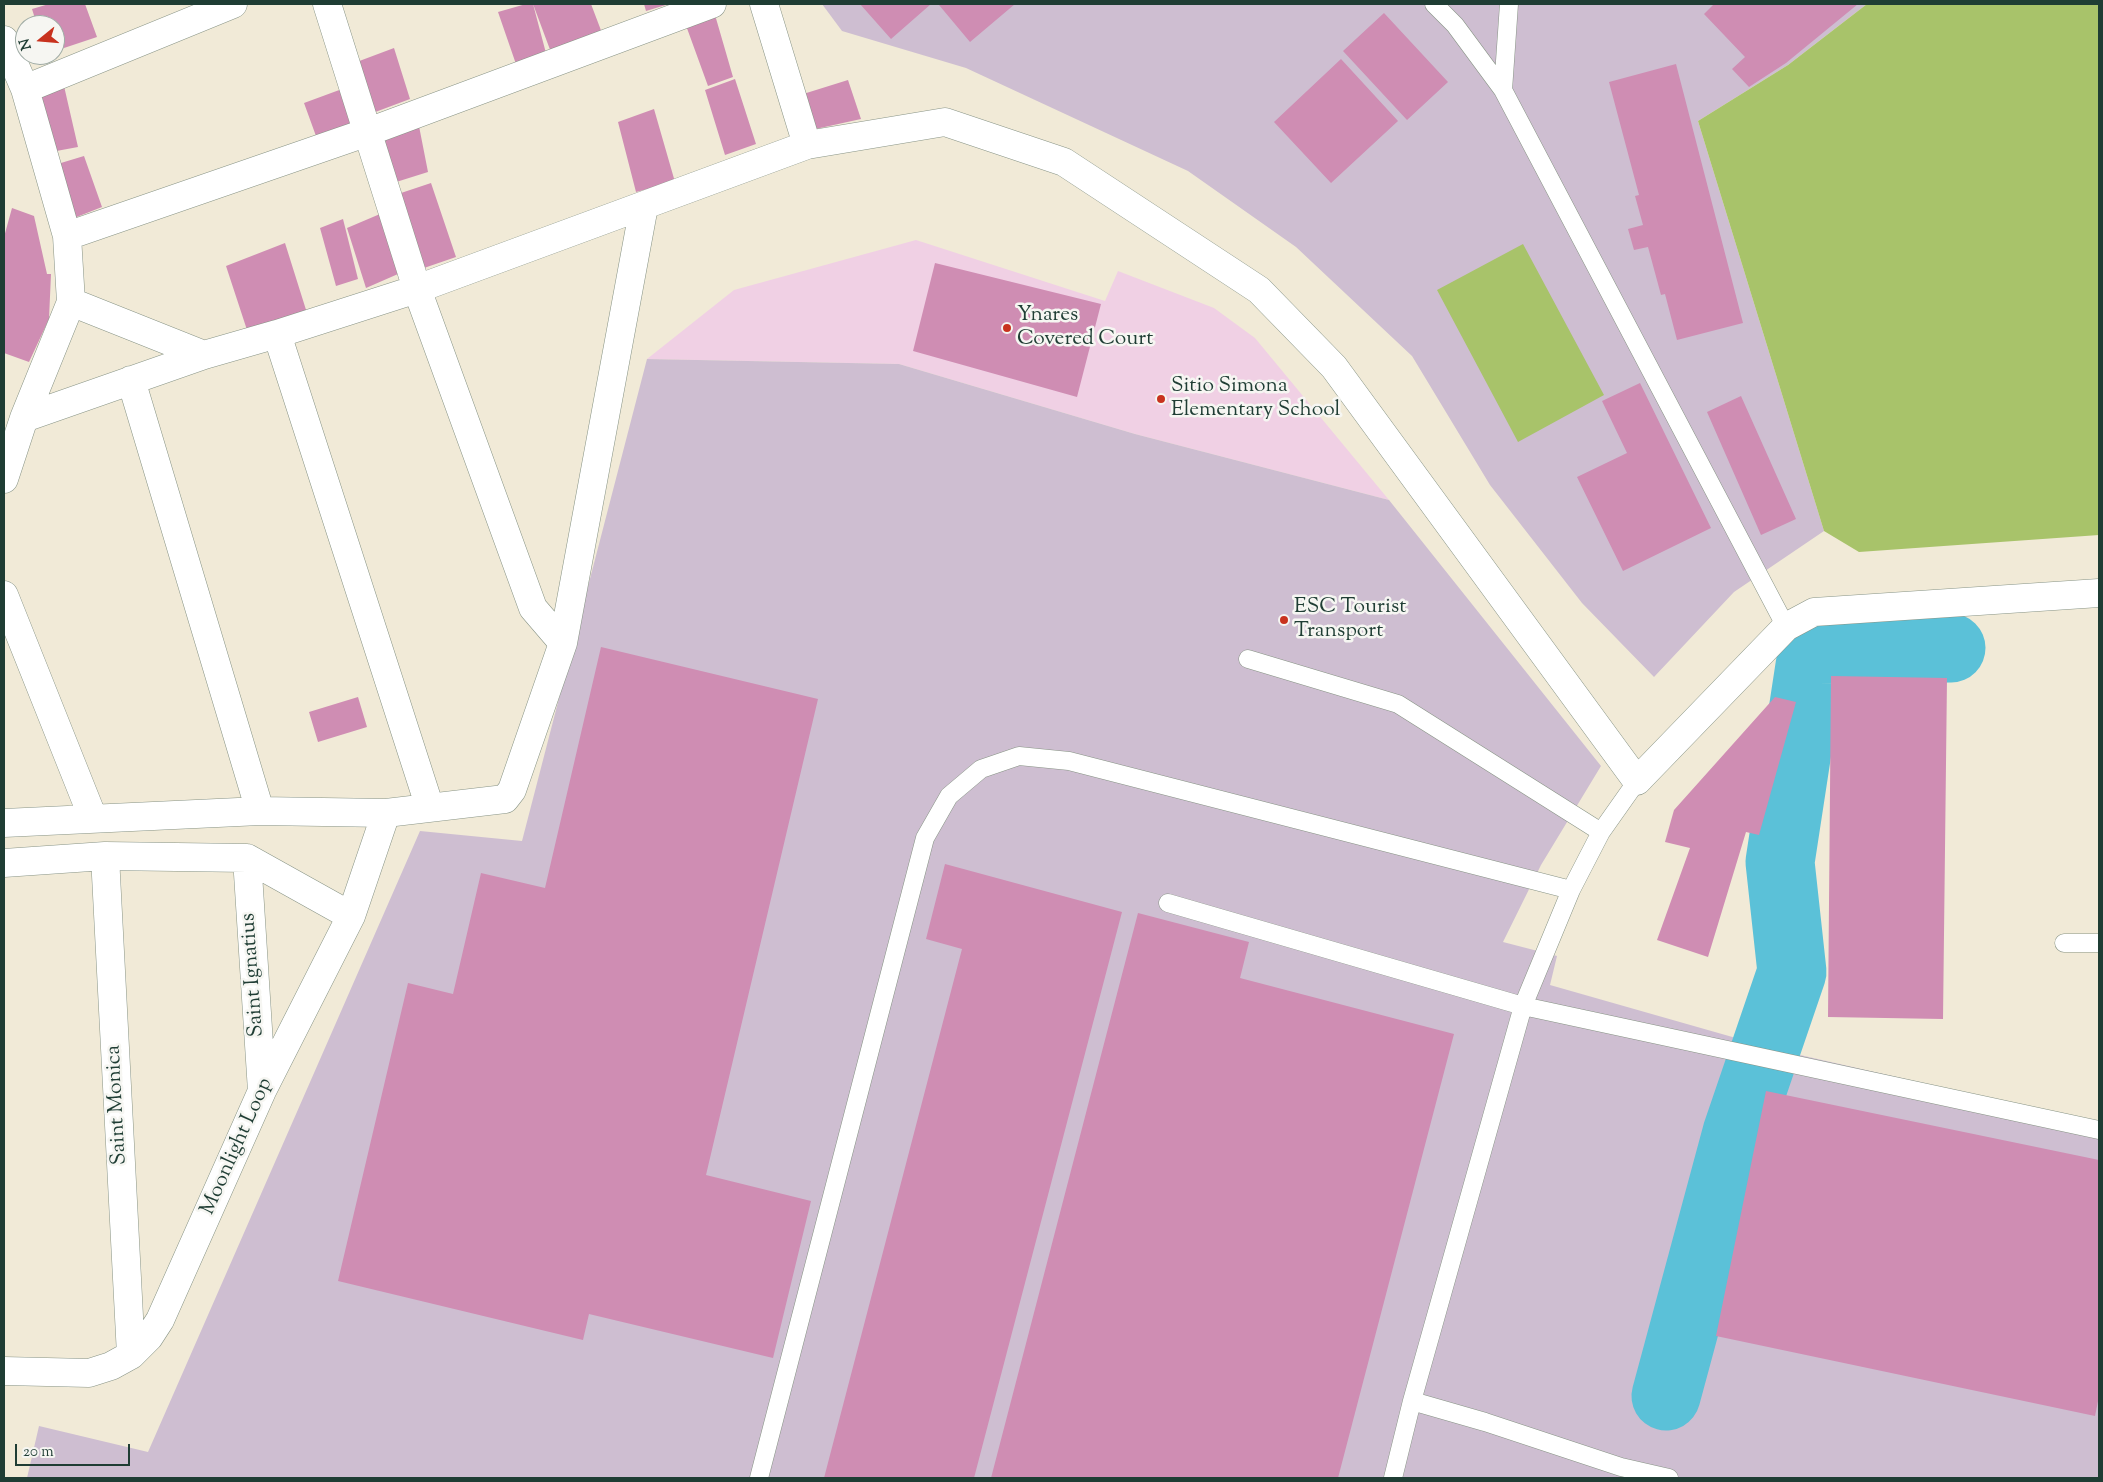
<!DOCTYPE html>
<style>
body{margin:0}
#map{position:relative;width:2103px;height:1482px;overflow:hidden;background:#f1ead7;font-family:"Sorts Mill Goudy",serif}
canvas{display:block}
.frame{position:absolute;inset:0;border:5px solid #1f3d34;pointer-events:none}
.north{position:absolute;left:15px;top:15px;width:50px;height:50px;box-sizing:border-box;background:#f6f6f2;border:1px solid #a0aca6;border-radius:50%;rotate:253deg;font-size:14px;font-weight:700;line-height:20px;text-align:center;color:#1f3d34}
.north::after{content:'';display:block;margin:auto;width:18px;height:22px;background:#c8321e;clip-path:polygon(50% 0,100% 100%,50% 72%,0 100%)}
.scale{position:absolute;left:15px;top:1444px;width:115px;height:22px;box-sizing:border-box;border:2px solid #1f3d34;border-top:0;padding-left:6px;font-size:15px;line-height:18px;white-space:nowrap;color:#1f3d34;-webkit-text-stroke:4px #f6f6f2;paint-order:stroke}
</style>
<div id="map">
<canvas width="2103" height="1482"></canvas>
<div class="frame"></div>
<div class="north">N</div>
<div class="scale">20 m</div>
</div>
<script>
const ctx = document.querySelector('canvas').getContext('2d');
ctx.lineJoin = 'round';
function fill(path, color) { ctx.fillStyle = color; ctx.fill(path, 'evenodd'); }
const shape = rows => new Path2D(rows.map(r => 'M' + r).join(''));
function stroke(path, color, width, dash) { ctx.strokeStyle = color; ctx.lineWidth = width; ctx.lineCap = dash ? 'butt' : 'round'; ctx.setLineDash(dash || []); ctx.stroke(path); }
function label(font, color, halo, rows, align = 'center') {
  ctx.font = font + ' "Sorts Mill Goudy",serif'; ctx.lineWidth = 5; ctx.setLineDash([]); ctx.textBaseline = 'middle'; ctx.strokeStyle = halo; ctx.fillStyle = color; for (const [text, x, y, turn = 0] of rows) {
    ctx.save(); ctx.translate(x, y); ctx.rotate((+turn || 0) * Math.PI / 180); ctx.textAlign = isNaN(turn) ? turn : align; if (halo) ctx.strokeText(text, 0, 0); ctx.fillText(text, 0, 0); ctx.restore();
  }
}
fill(shape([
 [916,240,1105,301,1118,271,1214,308,1255,338,1389,500,1135,434,899,364,647,359,734,290]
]), '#f0d0e4');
fill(shape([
 [822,4,1867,4,1788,65,1698,121,1824,531,1734,592,1654,677,1582,603,1490,485,1412,356,1296,247,1188,171,966,68,842,31],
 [647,359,899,364,1135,434,1389,500,1601,766,1541,865,1503,942,1557,956,1550,985,1778,1050,2099,1123,2099,1478,27,1478,39,1426,148,1452,420,831,522,841]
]), '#cebed1');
fill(shape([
 [1867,4,2099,4,2099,535,1859,552,1824,531,1698,121,1788,65],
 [1523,244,1604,395,1518,442,1437,290]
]), '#a8c36a');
stroke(shape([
 [1666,1396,1737,1133,1792,972,1780,862,1810,666,1817,649,1951,648]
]), '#5bc1d8', 69);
fill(shape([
 [49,4,85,4,97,37,55,51,55,25,37,25,32,9],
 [526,4,533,4,547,57,517,67,498,12],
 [533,4,591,4,602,33,552,55],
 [644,4,669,4,646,11],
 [860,4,931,4,891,39],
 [941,4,1015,4,970,42,939,5],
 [1714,4,1858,4,1786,63,1749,87,1732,69,1745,57,1704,14],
 [713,8,733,77,708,86,684,20],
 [1384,13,1448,82,1407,120,1343,51],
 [394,48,410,99,370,114,354,63],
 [1341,59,1398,121,1331,183,1274,122],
 [1676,64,1743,323,1677,340,1665,294,1661,295,1648,247,1634,250,1628,229,1643,225,1635,196,1639,195,1609,82],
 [735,79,756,144,725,155,705,90],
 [848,80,861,119,811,130,800,95],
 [64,86,78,147,51,152,33,96],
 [342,89,352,125,316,136,304,103],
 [654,109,675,182,636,192,618,122],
 [418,121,428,172,393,183,379,133],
 [84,156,102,207,69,220,51,166],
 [431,183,456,257,424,268,398,194],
 [12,208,34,216,47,274,51,274,49,319,29,362,4,353,4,237],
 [380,214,398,274,366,288,347,228],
 [343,219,358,279,336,286,320,228],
 [285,243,307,313,248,333,226,266],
 [935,263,1101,304,1077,397,913,351],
 [1640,383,1711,528,1623,571,1577,477,1627,453,1602,401],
 [1741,396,1796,519,1761,535,1707,412],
 [601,647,818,699,706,1175,811,1201,773,1358,589,1314,583,1340,338,1281,408,983,453,994,481,873,545,888],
 [1831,676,1947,678,1943,1019,1828,1017],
 [358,697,367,727,318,742,309,712],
 [1775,697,1796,702,1759,835,1746,832,1708,957,1657,940,1690,848,1665,842,1674,810],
 [945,864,1122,912,974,1478,824,1478,962,949,926,939],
 [1138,913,1249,942,1240,978,1454,1034,1338,1478,991,1478],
 [1766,1091,2099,1160,2099,1396,2095,1416,1716,1336]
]), '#cf8db3');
const lane = shape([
 [1434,4,1455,25,1503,90,1786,627],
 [1503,90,1509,4],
 [1248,659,1398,704,1601,832],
 [1168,903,1523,1006,2099,1130],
 [2064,943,2099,943],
 [1412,1401,1485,1422,1621,1467,1669,1478],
 [759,1478,925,838,949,796,981,769,1019,756,1069,761,1571,890],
 [1393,1478,1412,1401,1523,1006,1571,890,1601,832,1637,781]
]);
const street = shape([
 [327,4,417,289,533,608,563,643],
 [764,4,807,145],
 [4,40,25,89,67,236,71,302,24,418,4,479],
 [25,89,233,4],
 [67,236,368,132,712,4],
 [71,302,204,355],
 [277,334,430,808],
 [131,380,260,811],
 [24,418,204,355,277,334,417,289,807,145,945,122,1064,162,1259,290,1334,367,1637,781,1786,627,1814,612,2099,593],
 [4,595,93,818],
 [4,823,260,811,386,813,505,799,512,790,563,643,644,206],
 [105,856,131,1355],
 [247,858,262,1091],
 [4,863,105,856,247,858,351,916],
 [4,1371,89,1373,111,1366,131,1355,149,1337,160,1320,262,1091,351,916,386,813]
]);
stroke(lane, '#889486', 19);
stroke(street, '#889486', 29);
stroke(lane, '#fff', 18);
stroke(street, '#fff', 28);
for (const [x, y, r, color] of [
 [1007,328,5,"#c8321e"],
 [1161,399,5,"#c8321e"],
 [1284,620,5,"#c8321e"]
]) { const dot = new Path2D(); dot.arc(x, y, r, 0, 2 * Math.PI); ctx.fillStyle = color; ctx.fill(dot); stroke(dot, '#f6f6f2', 2); }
label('21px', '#1f3d34', '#f6f6f2', [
 ["Ynares",1017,316],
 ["Covered Court",1017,340],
 ["Sitio Simona",1171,387],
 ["Elementary School",1171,411],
 ["ESC Tourist",1294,608],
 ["Transport",1294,632]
], 'left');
label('21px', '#1f3d34', '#f6f6f2', [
 ["Saint Ignatius",254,975,-94],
 ["Saint Monica",118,1105,-93],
 ["Moonlight Loop",238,1147,-66]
]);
</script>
